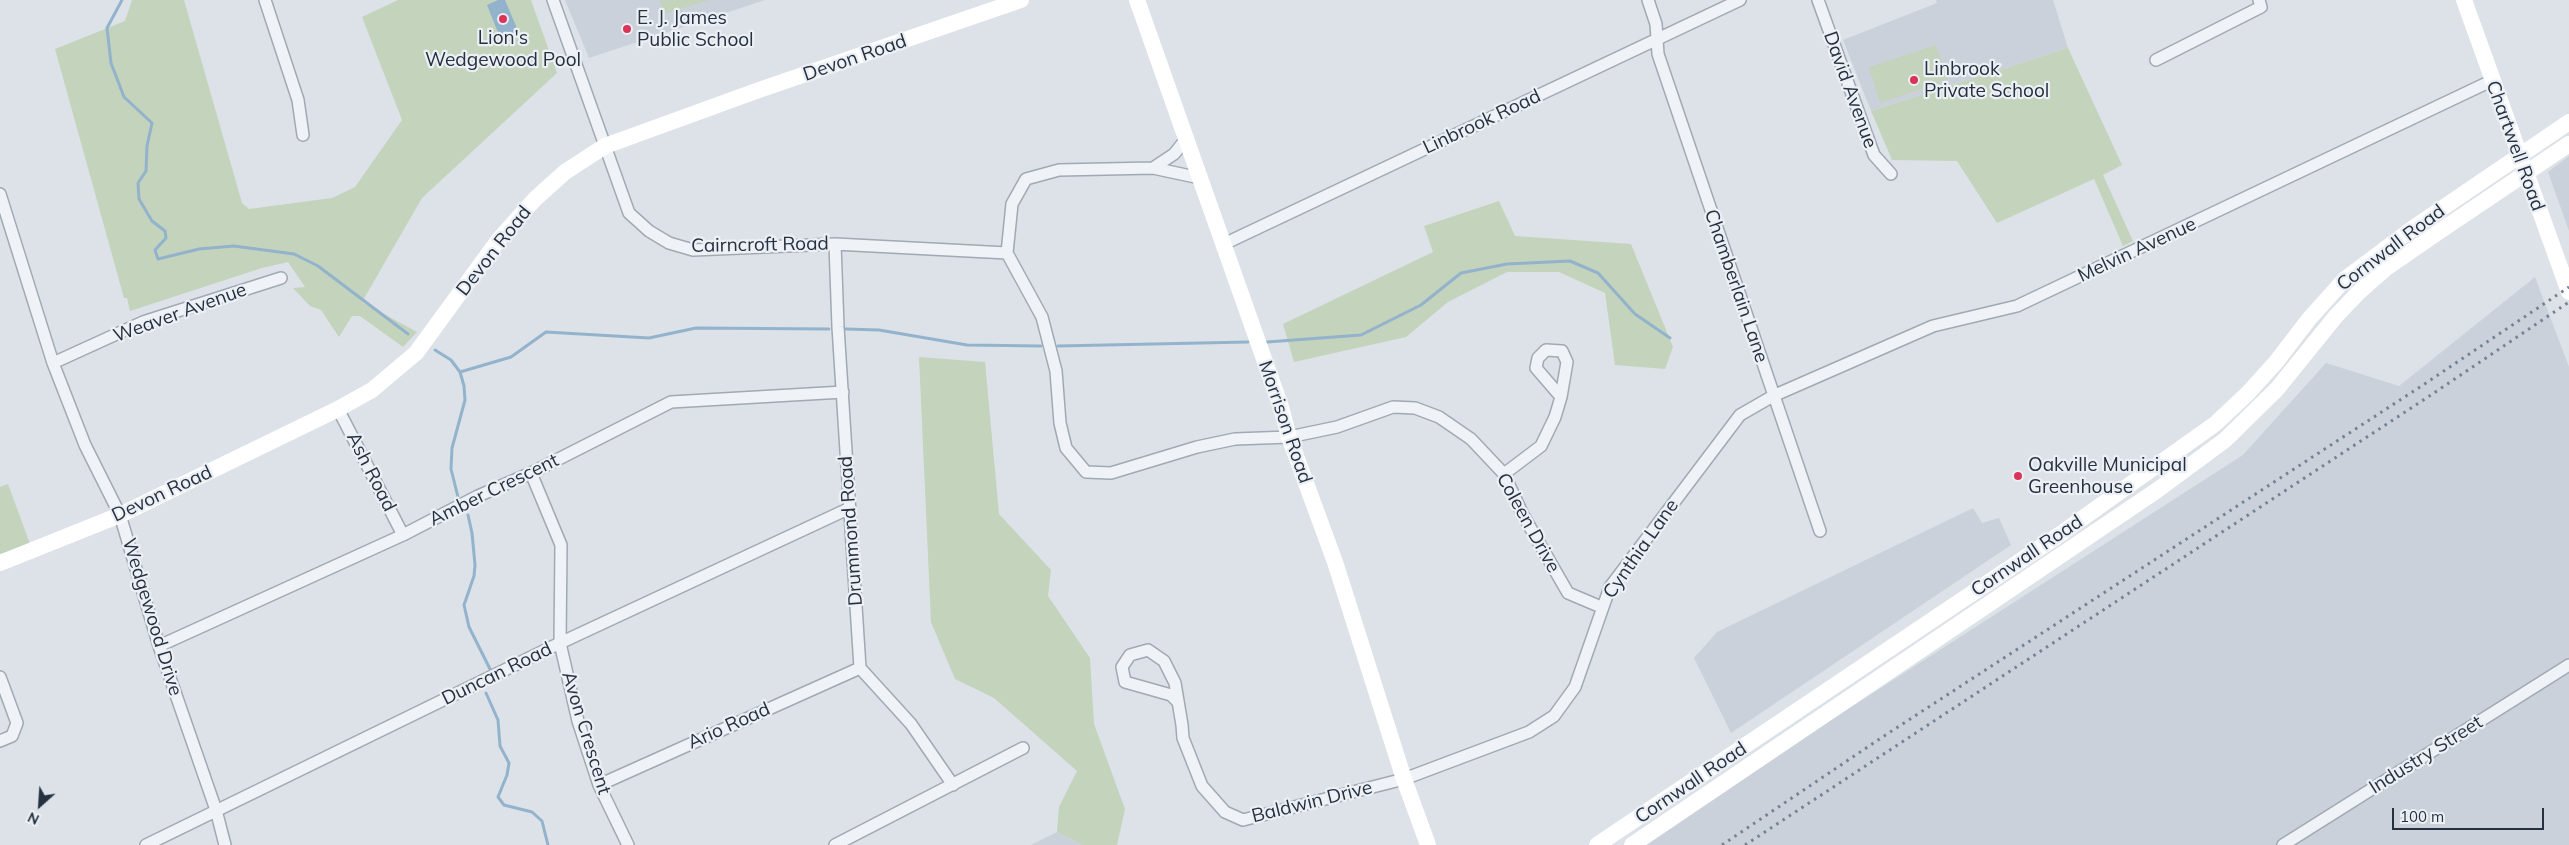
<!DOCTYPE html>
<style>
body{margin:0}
#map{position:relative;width:2569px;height:845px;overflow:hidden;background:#dce2e8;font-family:Mulish,sans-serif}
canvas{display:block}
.north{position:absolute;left:15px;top:780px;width:50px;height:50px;-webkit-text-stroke:4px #ecf0f5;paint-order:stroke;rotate:206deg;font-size:14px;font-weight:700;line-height:20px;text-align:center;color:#253040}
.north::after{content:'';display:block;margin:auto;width:18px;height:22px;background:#253040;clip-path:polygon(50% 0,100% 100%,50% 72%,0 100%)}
.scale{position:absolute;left:2392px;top:808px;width:152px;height:22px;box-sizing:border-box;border:2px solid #253040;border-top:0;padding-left:6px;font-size:15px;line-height:18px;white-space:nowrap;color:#253040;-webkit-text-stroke:4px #ecf0f5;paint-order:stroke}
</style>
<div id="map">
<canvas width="2569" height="845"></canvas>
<div class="north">N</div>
<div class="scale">100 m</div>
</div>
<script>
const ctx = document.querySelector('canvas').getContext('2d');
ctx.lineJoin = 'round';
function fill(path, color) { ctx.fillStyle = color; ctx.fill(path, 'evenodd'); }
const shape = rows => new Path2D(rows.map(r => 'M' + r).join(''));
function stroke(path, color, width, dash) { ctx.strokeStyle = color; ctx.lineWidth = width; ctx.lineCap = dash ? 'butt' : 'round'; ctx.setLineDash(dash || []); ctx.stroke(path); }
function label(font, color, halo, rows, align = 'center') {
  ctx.font = font + ' Mulish,sans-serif'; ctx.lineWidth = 4.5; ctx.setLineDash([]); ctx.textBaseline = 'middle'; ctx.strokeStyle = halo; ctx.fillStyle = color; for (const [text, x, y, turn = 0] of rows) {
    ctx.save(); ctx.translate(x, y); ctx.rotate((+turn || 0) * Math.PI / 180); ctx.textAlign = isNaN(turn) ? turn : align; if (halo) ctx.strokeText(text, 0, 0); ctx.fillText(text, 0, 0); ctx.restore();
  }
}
fill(shape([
 [565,0,765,0,589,58],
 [1936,0,2053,0,2068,48,1871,111,1843,40,1937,3],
 [2569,156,2569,231,2548,172],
 [2535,277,2569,367,2569,845,1632,845,1747,774,2243,455,2326,363,2399,386],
 [1973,508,1982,523,1999,518,2011,545,1731,733,1694,658,1717,632],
 [1057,832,1083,845,1031,845]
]), '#cad1da');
fill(shape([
 [132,0,184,0,242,203,249,209,332,198,355,187,402,120,362,17,398,0,531,0,557,73,422,198,362,302,417,332,403,347,360,316,352,316,339,337,321,310,310,306,293,288,305,287,288,262,262,268,130,311,127,298,124,298,55,49,125,21],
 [660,0,709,0,664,14],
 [1936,45,1948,80,1880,103,1869,67],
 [2068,48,2122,165,2103,175,2133,241,2123,246,2094,179,1997,223,1957,161,1892,160,1871,111],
 [1499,201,1515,236,1631,244,1673,347,1665,369,1615,365,1605,293,1559,272,1507,272,1448,302,1406,337,1294,362,1283,324,1433,252,1424,226],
 [919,357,985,362,999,514,1051,570,1048,596,1090,658,1094,724,1125,809,1117,845,1083,845,1057,832,1059,807,1077,771,994,698,955,679,931,622],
 [8,484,30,544,0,554,0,487]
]), '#c4d3bc');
fill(shape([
 [498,0,505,0,519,33,501,40,487,5]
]), '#93b3cc');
stroke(shape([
 [122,0,107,28,111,63,124,97,152,123,147,146,146,171,138,183,139,199,152,221,165,231,166,238,155,250,158,259,199,249,234,246,294,254,318,266,408,334],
 [846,329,879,330,967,345,1041,346],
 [1267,342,1361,335,1421,305,1461,273,1507,264,1570,261,1598,273,1635,314,1670,338],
 [1058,346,1248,342],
 [435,350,451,360,460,372,464,386,465,400,452,448,451,469,458,497],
 [460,372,511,357,546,332,649,338,696,328,829,329],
 [468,515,472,533,475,565,474,576,464,605,469,627,490,669],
 [486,693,498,720,500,746,509,763,507,775,498,797,504,805,532,812,542,821,548,845]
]), '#93b3cc', 3);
const street = shape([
 [265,0,298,100,303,135],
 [553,0,629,213,649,231,669,243,693,250,835,244,1007,253],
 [1648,0,1656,24,1658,54,1820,531],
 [1818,0,1874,155,1891,174],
 [2156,60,2261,7,2259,0],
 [1153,168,1174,154,1186,139],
 [1200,178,1153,168,1059,170,1026,179,1012,204,1007,253,1042,317,1056,371,1060,423,1066,448,1086,472,1111,473,1197,447,1235,439,1289,437,1337,427,1393,407,1415,408,1439,417,1471,439,1504,474,1523,515,1568,593,1601,607],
 [0,194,53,363,85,445,120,515,159,646,216,810,225,845],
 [835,244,838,327,860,668,911,724,953,785],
 [1224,244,1740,0],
 [53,363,143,322,281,278],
 [338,409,403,535],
 [531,473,561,545,560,643,578,721,599,785,628,845],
 [1504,474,1541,446,1555,417,1561,397,1567,362,1562,351,1546,350,1538,358,1536,368,1561,397],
 [159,646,403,535,478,496,531,473,671,402,843,392],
 [0,677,17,723,12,736,0,741],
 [1178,702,1171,695,1125,682,1122,667,1130,655,1148,650,1164,661,1175,683,1182,725,1183,738,1202,786,1225,812,1243,820,1404,779,1529,732,1554,716,1575,687,1610,587,1740,415,1773,396,1933,326,2017,306,2491,81],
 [599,785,860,668],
 [146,845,560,643,850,508],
 [835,845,1023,748],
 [2283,845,2569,665]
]);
stroke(street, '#a1a9b2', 14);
stroke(street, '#eff2f6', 11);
stroke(shape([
 [1137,0,1281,407,1289,437,1335,562,1404,779,1428,845],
 [2464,0,2569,292],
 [0,563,120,515,338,409,372,390,416,353,500,238,535,199,565,172,605,146,759,90,1021,0],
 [1597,845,2059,535,2215,424,2248,393,2276,362,2309,319,2344,280,2416,226,2569,122],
 [1632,845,2156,491,2225,440,2277,389,2336,316,2359,292,2385,269,2440,231,2569,144]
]), '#fff', 16);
stroke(shape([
 [1722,845,1881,738,2423,385,2569,287],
 [1745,845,2431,395,2569,302]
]), '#748293', 3, [2.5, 5]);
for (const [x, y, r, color] of [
 [503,19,5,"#da3459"],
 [627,29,5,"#da3459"],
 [1914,80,5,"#da3459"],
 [2018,476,5,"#da3459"]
]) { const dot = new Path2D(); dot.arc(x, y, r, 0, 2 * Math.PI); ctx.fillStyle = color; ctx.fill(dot); stroke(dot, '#ecf0f5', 2); }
label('19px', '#253040', '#ecf0f5', [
 ["E. J. James",637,18],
 ["Public School",637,40],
 ["Lion's",503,38,"center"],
 ["Wedgewood Pool",503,60,"center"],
 ["Linbrook",1924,69],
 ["Private School",1924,91],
 ["Oakville Municipal",2028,465],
 ["Greenhouse",2028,487]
], 'left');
label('19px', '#253040', '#ecf0f5', [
 ["Devon Road",855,58,-19],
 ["David Avenue",1850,90,70],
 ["Linbrook Road",1482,122,-25],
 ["Chartwell Road",2515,146,70],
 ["Cairncroft Road",760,245,-1],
 ["Cornwall Road",2391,248,-37],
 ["Melvin Avenue",2137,250,-25],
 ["Devon Road",494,251,-52],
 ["Chamberlain Lane",1736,286,71],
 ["Weaver Avenue",180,313,-20],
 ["Morrison Road",1285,422,71],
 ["Ash Road",371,472,63],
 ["Amber Crescent",494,490,-26],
 ["Devon Road",162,494,-25],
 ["Coleen Drive",1528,523,61],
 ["Drummond Road",851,531,-94],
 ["Cynthia Lane",1641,549,-55],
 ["Cornwall Road",2027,556,-34],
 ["Wedgewood Drive",152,617,73],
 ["Duncan Road",497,674,-26],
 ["Ario Road",729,726,-24],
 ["Avon Crescent",586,733,73],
 ["Industry Street",2426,755,-32],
 ["Cornwall Road",1691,783,-34],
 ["Baldwin Drive",1312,802,-14]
]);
</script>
